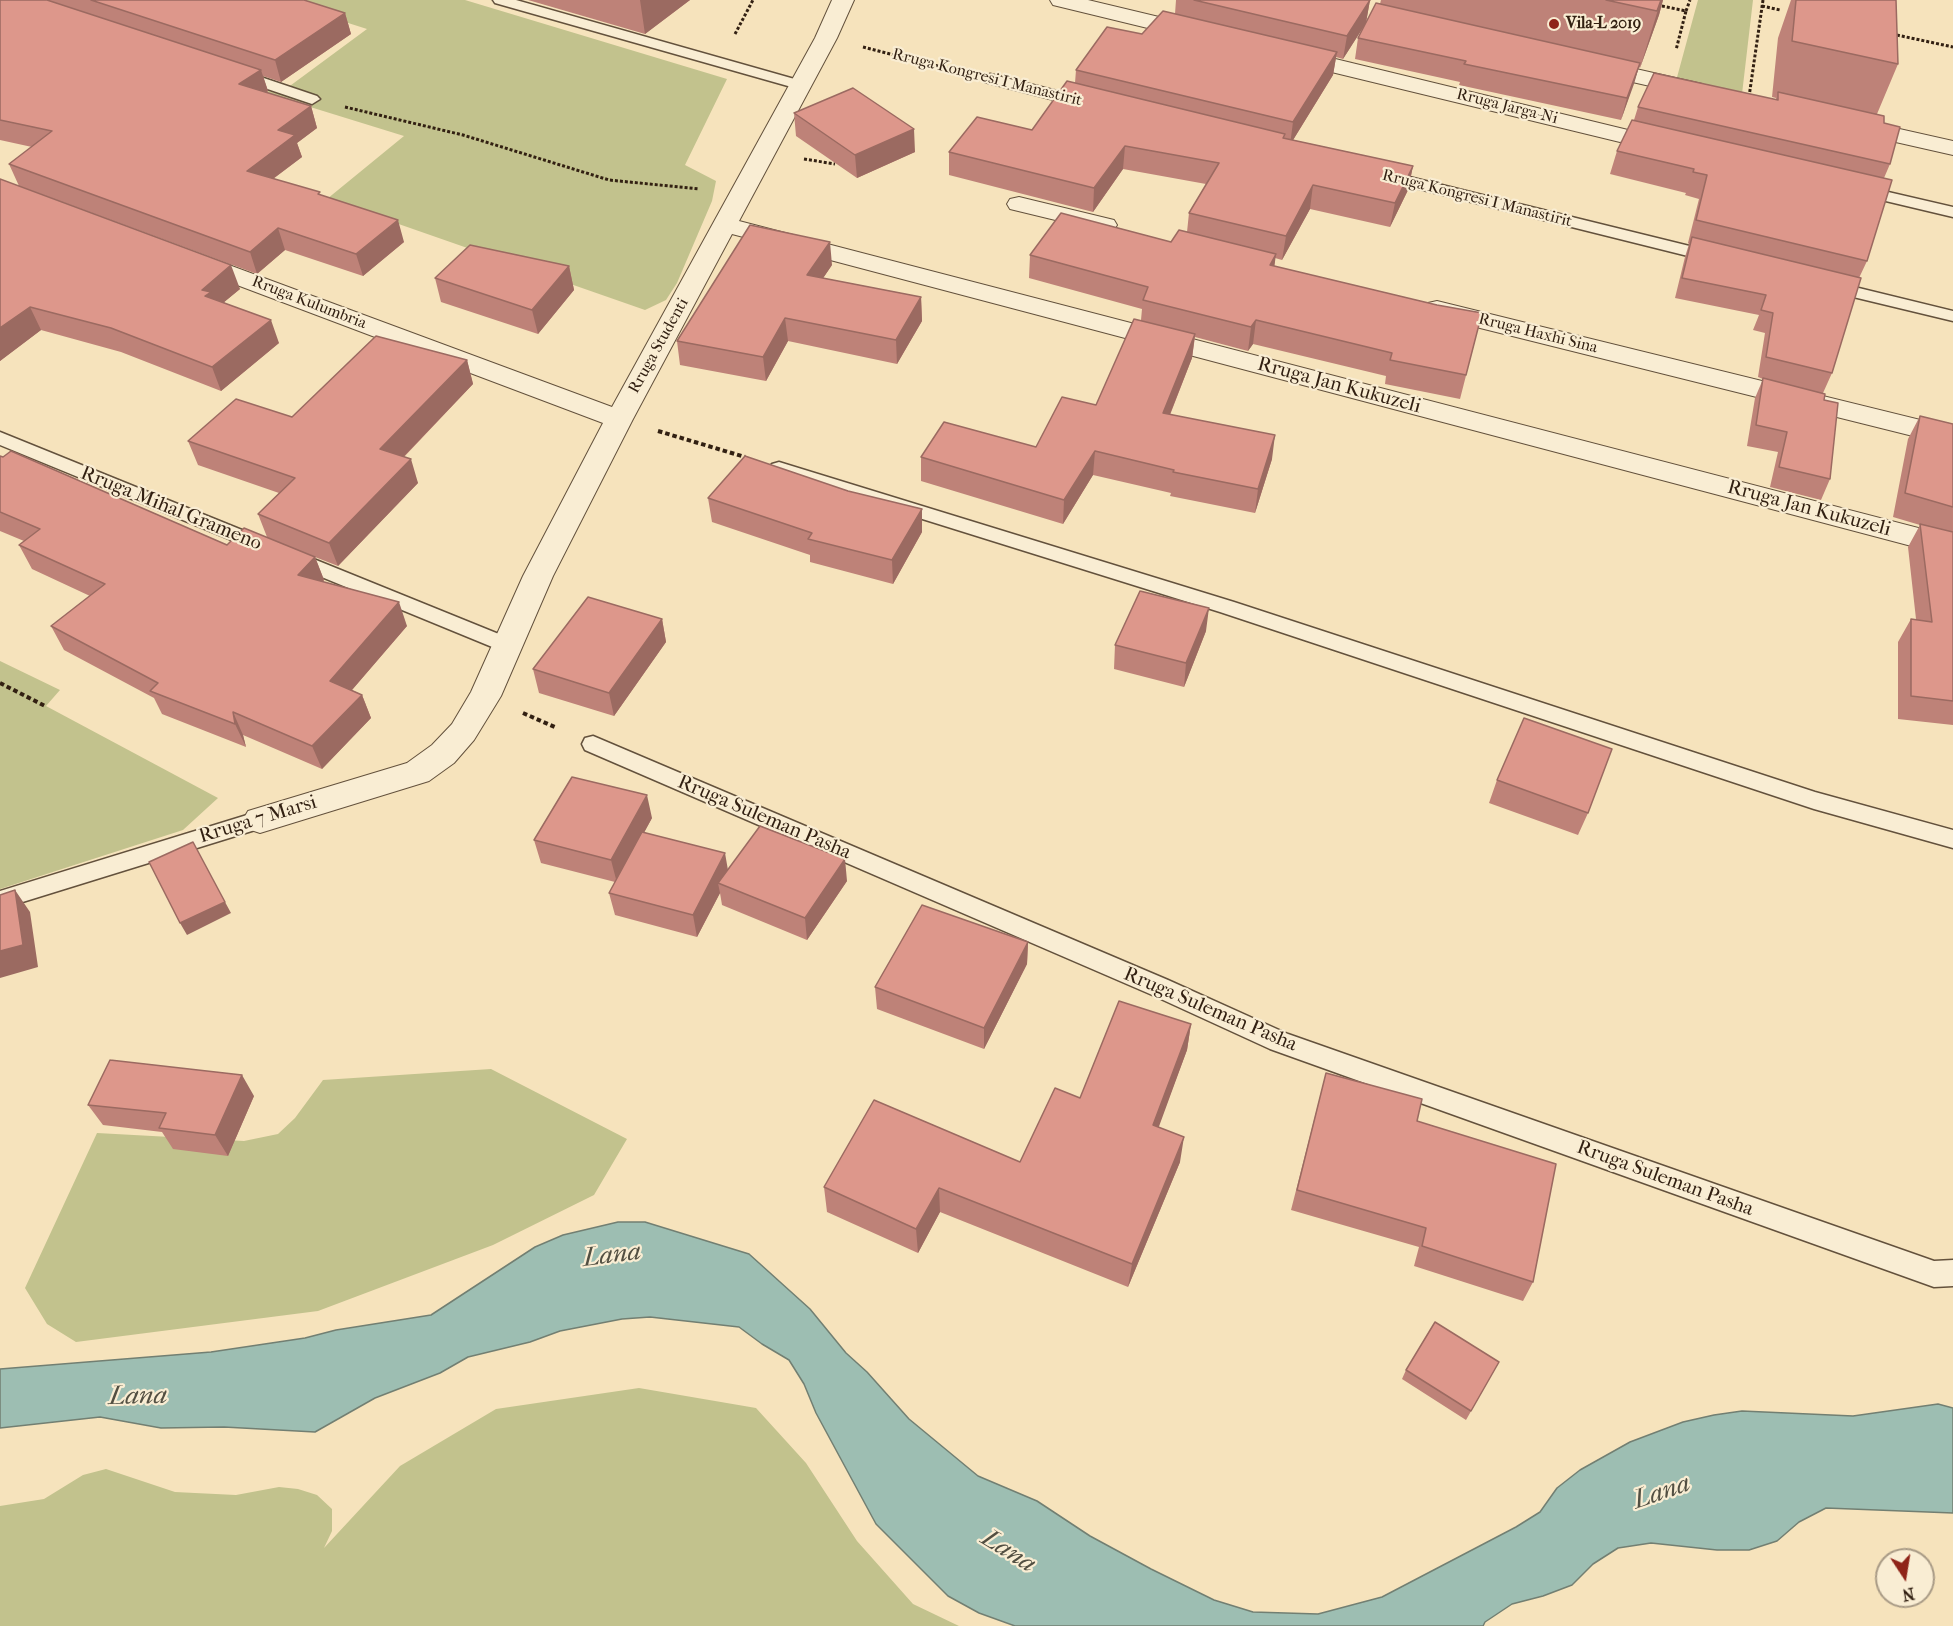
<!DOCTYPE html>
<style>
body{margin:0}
#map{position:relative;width:1953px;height:1626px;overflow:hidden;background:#f6e3bc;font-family:"IM FELL French Canon",serif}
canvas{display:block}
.north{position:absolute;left:1875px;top:1548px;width:60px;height:60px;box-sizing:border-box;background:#f9edd3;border:2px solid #a99b86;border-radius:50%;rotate:168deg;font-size:16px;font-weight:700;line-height:24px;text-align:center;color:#322012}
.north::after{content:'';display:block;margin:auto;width:21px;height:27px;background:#8f2418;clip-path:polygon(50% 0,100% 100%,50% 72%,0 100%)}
</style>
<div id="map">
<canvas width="1953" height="1626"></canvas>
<div class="north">N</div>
</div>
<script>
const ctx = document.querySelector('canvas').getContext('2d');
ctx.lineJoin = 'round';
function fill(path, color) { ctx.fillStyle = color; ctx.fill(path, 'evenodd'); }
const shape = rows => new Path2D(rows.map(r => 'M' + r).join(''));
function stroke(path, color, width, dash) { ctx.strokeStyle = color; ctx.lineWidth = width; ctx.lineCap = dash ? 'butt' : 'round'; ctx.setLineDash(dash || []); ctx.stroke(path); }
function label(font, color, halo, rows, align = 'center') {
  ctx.font = font + ' "IM FELL French Canon",serif'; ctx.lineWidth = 4.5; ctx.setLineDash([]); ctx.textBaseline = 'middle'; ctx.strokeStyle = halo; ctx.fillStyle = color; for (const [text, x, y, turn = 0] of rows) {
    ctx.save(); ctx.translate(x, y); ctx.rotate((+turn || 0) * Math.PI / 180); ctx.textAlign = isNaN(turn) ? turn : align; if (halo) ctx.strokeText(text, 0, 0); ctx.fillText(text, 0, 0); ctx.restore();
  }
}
fill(shape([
 [276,0,465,0,727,79,685,165,716,181,712,201,677,283,666,300,645,310,327,199,404,136,307,106,220,165,249,86,279,94,367,29],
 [1698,0,1753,0,1742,94,1676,81],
 [0,661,60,690,46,706,218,798,183,830,0,889],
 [491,1069,627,1139,594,1195,493,1245,318,1311,76,1342,47,1324,25,1288,97,1133,244,1141,278,1134,295,1118,323,1080],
 [639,1388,756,1408,806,1463,857,1541,913,1604,959,1626,0,1626,0,1506,44,1499,83,1475,106,1469,175,1492,195,1493,236,1495,279,1487,298,1489,317,1495,332,1509,332,1531,324,1548,400,1466,496,1409]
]), '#c2c28d');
const water = shape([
 [618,1222,645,1222,749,1254,810,1309,846,1353,867,1372,909,1419,978,1476,1037,1501,1090,1536,1151,1569,1214,1600,1253,1612,1318,1614,1382,1597,1516,1527,1540,1512,1557,1488,1580,1470,1630,1442,1683,1422,1714,1415,1742,1411,1853,1416,1938,1404,1953,1408,1953,1513,1826,1508,1799,1522,1777,1541,1749,1550,1717,1550,1651,1543,1618,1548,1593,1564,1572,1585,1543,1596,1512,1604,1485,1622,1483,1626,1015,1626,979,1613,948,1596,876,1524,816,1413,804,1384,789,1360,762,1344,739,1327,650,1317,622,1319,560,1331,530,1342,468,1357,440,1373,375,1398,315,1432,224,1427,161,1428,100,1417,0,1428,0,1369,211,1352,305,1338,336,1330,431,1315,535,1247,563,1235,618,1222]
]);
fill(water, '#9dbeb2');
stroke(water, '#727f72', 1.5);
const lane = shape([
 [493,0,516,0,805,82,808,85,800,90,795,88,495,3,493,0],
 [237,69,317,96,320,99,312,104,232,77,229,74,232,71,237,69],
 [990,74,1092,100,1094,103,1086,108,985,82,982,79,990,74],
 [1381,170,1722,254,1725,258,1722,262,1716,263,1375,178,1373,175,1375,172,1381,170],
 [1858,185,1953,207,1953,217,1852,193,1850,190,1852,187,1858,185],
 [1826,280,1953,311,1953,321,1820,289,1817,285,1820,281,1826,280],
 [0,432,516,641,519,646,516,651,509,654,502,651,0,445,0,432],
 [779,462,1234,602,1815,792,1953,830,1953,848,1814,809,1220,612,772,472,769,468,772,464,779,462],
 [593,736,1168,980,1288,1034,1934,1261,1953,1260,1953,1286,1934,1287,1270,1049,1150,994,585,750,582,744,585,738,593,736],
 [260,811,268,814,271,820,268,826,0,909,0,891,260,811]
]);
const street = shape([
 [832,0,854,0,837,38,739,221,1953,537,1953,557,732,234,633,419,553,576,501,696,474,740,454,763,429,781,260,833,248,829,243,820,248,811,407,763,432,745,452,724,471,692,523,576,603,423,184,265,180,260,184,255,193,252,202,255,612,407,815,38,832,0],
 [1050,0,1088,0,1205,28,1208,33,1205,38,1197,40,1053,5,1050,0],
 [1290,48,1628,130,1632,135,1628,140,1620,142,1282,60,1279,55,1282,50,1290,48],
 [1592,59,1702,84,1705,89,1702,94,1694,96,1584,71,1581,66,1584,61,1592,59],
 [1855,119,1953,141,1953,155,1847,131,1843,126,1847,121,1855,119],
 [1019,197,1114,220,1117,225,1114,230,1105,232,1010,209,1007,204,1010,199,1019,197],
 [1437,301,1953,428,1953,446,1428,315,1424,309,1428,303,1437,301]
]);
stroke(lane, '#63513c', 3);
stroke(street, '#63513c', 2);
stroke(shape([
 [1657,5,1686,11,1676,50],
 [1762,6,1780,10],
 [1686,11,1690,0],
 [735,34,753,0],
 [1892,34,1953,47],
 [863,47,957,71],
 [1749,97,1763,0],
 [345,107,463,135,609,180,699,189],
 [804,159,835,164]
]), '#322012', 3, [3, 2]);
stroke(shape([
 [658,431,745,457],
 [0,683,45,706],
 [523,713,557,728]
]), '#322012', 4, [4.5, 3]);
fill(lane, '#f9edd3');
fill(street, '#f9edd3');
fill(shape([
 [0,0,304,0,345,13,351,34,281,82,263,76,268,91,266,93,311,106,317,128,297,143,302,157,273,179,322,196,404,242,363,276,285,250,257,274,19,186,9,164,32,147,0,140],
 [528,0,690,0,645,34],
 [1176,0,1370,0,1366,22,1380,4,1381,0,1663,0,1659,15,1640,68,1639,67,1621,120,1459,85,1460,82,1355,59,1358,38,1364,26,1343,59,1336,57,1333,75,1293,140,1413,166,1408,190,1390,227,1310,209,1282,260,1275,258,1274,266,1437,305,1482,313,1460,399,1385,384,1386,376,1253,344,1248,351,1195,337,1192,358,1170,415,1272,459,1255,513,1170,496,1171,493,1093,475,1063,524,921,481,921,457,1036,447,1096,405,1141,320,1142,309,1029,278,1030,255,1171,242,1187,232,1189,213,1206,184,1123,169,1093,212,949,175,949,152,1032,130,1075,83,1076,70,1142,34,1175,14],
 [1791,0,1896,0,1898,64,1877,114,1884,123,1890,164,1884,178,1867,261,1859,278,1832,373,1823,393,1830,479,1821,500,1770,487,1778,452,1747,446,1755,398,1763,379,1758,377,1765,333,1753,330,1759,315,1675,298,1685,257,1689,244,1688,243,1699,199,1685,195,1686,193,1610,174,1617,151,1634,120,1638,107,1776,99,1776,98,1772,97,1778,38],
 [794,113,915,152,857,178,796,136],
 [0,179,240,289,224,302,279,343,221,391,121,352,41,330,0,361],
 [832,265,823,278,921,297,922,321,897,364,788,341,766,381,680,365,677,341],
 [569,266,574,290,538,334,441,302,435,278],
 [467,360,473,384,404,457,418,483,338,566,315,557,324,580,323,582,407,626,352,690,362,695,371,718,322,769,243,735,246,747,162,714,154,698,64,650,51,626,90,596,32,569,19,545,24,541,0,531,0,456,227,545,267,537,258,514,279,493,198,465,188,441,292,417],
 [1920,416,1953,424,1953,725,1898,719,1898,642,1911,619,1916,619,1908,547,1920,525,1893,517,1908,439],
 [708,498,922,532,893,584,810,562,810,555,712,522],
 [662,619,666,642,614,716,539,693,533,669],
 [1206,631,1184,687,1114,669,1115,645],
 [1497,780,1588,813,1578,835,1489,803],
 [652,818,644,832,728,870,847,881,807,940,722,905,720,893,697,937,615,915,609,893,615,882,541,863,534,840],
 [1028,942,1027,964,984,1049,877,1009,875,987],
 [1191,1024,1187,1050,1158,1127,1180,1162,1128,1287,940,1212,918,1253,827,1212,824,1187,1020,1162,1080,1098],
 [1326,1073,1417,1121,1533,1282,1523,1301,1414,1266,1419,1247,1291,1210],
 [254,1096,228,1156,173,1149,162,1132,103,1125,88,1105],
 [1499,1362,1466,1420,1402,1379,1406,1370]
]), '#be8278');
fill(shape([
 [640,0,690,0,645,34],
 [1370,0,1366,23,1343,59,1347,36],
 [1661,0,1663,0,1659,15,1640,68],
 [345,13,351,34,281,82,275,60],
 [1337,52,1333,75,1290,145,1293,122],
 [1640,63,1634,84,1621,120,1627,98],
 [261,70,268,91,247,106,239,84],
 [311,106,317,128,297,143,302,157,254,193,247,171,278,130],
 [914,129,915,152,857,178,855,155],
 [1125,146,1123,169,1093,212,1094,188],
 [1413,166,1408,190,1390,227,1395,203],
 [1313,185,1310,209,1282,260,1286,236],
 [398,220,404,242,363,276,356,254],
 [278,228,285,250,257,274,250,252],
 [830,242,832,265,809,299,807,275],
 [1276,254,1273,277,1270,265],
 [231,265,240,289,217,308,220,316,202,290],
 [569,266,574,290,538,334,532,310],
 [921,297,922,321,897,364,896,340],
 [30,307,41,330,0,361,0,328],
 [785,318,788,341,766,381,763,357],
 [271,320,279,343,221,391,212,367],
 [1256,320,1253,344,1248,351,1251,327],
 [1195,334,1192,358,1161,437,1163,413],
 [467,360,473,384,388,473,380,449],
 [1275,435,1272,459,1255,513,1258,489],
 [1095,451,1093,475,1063,524,1064,500],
 [411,459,418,483,338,566,329,543],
 [922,509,922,532,893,584,892,560],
 [315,557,324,580,307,598,298,575],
 [399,602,407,626,339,705,330,681],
 [1209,608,1206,631,1184,687,1186,663],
 [662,619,666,642,614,716,609,693],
 [362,695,371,718,322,769,312,746],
 [233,712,243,735,246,747,235,724],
 [647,795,652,818,617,883,611,860],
 [725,853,729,876,718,883,720,893,697,937,693,915],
 [845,859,847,881,807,940,805,918],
 [15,890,30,912,38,967,0,978,0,951],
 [225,902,231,913,187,935,180,923],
 [1028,942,1027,964,984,1049,984,1028],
 [1191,1024,1187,1050,1150,1151,1153,1125],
 [242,1075,254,1096,228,1156,215,1135],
 [1184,1137,1180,1162,1128,1287,1132,1264],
 [939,1188,940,1212,918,1253,916,1229]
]), '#9b6a61');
const building = shape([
 [0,0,47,0,261,70,239,84,311,106,278,130,295,135,247,171,320,192,318,194,398,220,356,254,278,228,250,252,9,164,52,131,0,120,0,0],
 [91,0,304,0,345,13,275,60,91,0],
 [1194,0,1370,0,1347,36,1194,0],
 [1606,0,1661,0,1657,11,1606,0],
 [1796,0,1896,0,1898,64,1792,41,1796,0],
 [1376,3,1640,63,1627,98,1464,64,1466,61,1358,38,1376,3],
 [1163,11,1337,52,1293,122,1076,70,1107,27,1142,34,1163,11],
 [1654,73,1778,100,1778,92,1884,116,1884,123,1900,127,1890,164,1638,107,1654,73],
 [1067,81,1285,134,1283,138,1413,166,1395,203,1313,185,1286,236,1189,213,1219,163,1125,146,1094,188,949,152,977,117,1032,130,1067,81],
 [853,88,914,129,855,155,794,113,853,88],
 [1632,120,1892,180,1867,261,1696,220,1707,175,1693,172,1694,169,1617,151,1632,120],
 [0,179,231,265,202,290,211,292,205,296,271,320,212,367,111,328,30,307,0,328,0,179],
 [1061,213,1171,242,1179,230,1276,254,1270,265,1437,305,1482,313,1466,375,1390,360,1392,353,1256,320,1251,327,1143,300,1148,287,1030,255,1061,213],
 [750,225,830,242,807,275,921,297,896,340,785,318,763,357,677,341,750,225],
 [1692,237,1861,278,1832,373,1766,357,1773,313,1761,310,1766,295,1682,278,1692,237],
 [470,245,569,266,532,310,435,278,470,245],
 [1134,319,1195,334,1163,413,1275,435,1258,489,1173,472,1174,470,1095,451,1064,500,921,457,944,422,1036,447,1062,397,1096,405,1134,319],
 [376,336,467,360,380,449,411,459,329,543,258,514,295,478,188,441,236,399,292,417,376,336],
 [1763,378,1825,394,1824,400,1838,403,1830,479,1779,467,1787,432,1756,425,1763,378],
 [1920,416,1953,424,1953,507,1905,493,1920,416],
 [11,451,227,545,244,528,315,557,298,575,399,602,330,681,362,695,312,746,233,712,235,724,150,691,158,683,51,626,105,584,19,545,40,529,0,512,0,456,3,457,11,451],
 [745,456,848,491,922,509,892,560,808,539,812,533,708,498,745,456],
 [1920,524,1953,532,1953,701,1911,696,1911,619,1932,622,1920,524],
 [1140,591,1209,608,1186,663,1115,645,1140,591],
 [588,597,662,619,609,693,533,669,588,597],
 [1524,718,1612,749,1588,813,1497,780,1524,718],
 [572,777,647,795,611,860,534,840,572,777],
 [760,826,845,859,805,918,718,883,760,826],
 [642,832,725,853,693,915,609,893,642,832],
 [193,842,225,902,180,923,149,862,193,842],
 [15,890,23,945,0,951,0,895,15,890],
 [922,905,1028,942,984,1028,875,987,922,905],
 [1119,1001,1191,1024,1153,1125,1184,1137,1132,1264,939,1188,916,1229,824,1187,874,1100,1020,1162,1055,1088,1080,1098,1119,1001],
 [110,1060,242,1075,215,1135,159,1128,166,1113,88,1105,110,1060],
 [1326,1073,1422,1099,1417,1121,1556,1164,1533,1282,1422,1246,1426,1228,1297,1190,1326,1073],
 [1435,1322,1499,1362,1471,1411,1406,1370,1435,1322]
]);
fill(building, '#dd978b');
stroke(building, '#9b6a61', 1.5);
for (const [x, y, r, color] of [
 [1554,24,6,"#8f2418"]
]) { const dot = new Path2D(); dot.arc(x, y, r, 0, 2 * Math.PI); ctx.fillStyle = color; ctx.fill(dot); stroke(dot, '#f9edd3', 2); }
label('bold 16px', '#322012', '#f9edd3', [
 ["Vila-L 2019",1566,24]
], 'left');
label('16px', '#322012', '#f9edd3', [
 ["Rruga Kongresi I Manastirit",987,78,14],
 ["Rruga Jarga-Ni",1507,107,14],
 ["Rruga Kongresi I Manastirit",1477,199,14],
 ["Rruga Kulumbria",309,303,21],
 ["Rruga Haxhi Sina",1538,334,14],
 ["Rruga Studenti",659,346,-61]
]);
label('20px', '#322012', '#f9edd3', [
 ["Rruga Jan Kukuzeli",1339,386,15],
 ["Rruga Mihal Grameno",171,509,22],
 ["Rruga Jan Kukuzeli",1809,509,15],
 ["Rruga Suleman Pasha",764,818,23],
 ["Rruga 7 Marsi",258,820,-17],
 ["Rruga Suleman Pasha",1210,1010,23],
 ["Rruga Suleman Pasha",1665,1179,20]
]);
label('italic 26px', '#524f42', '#f9edd3', [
 ["Lana",612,1256,-7],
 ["Lana",138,1397,-1],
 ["Lana",1662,1493,-19],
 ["Lana",1008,1552,32]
]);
</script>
